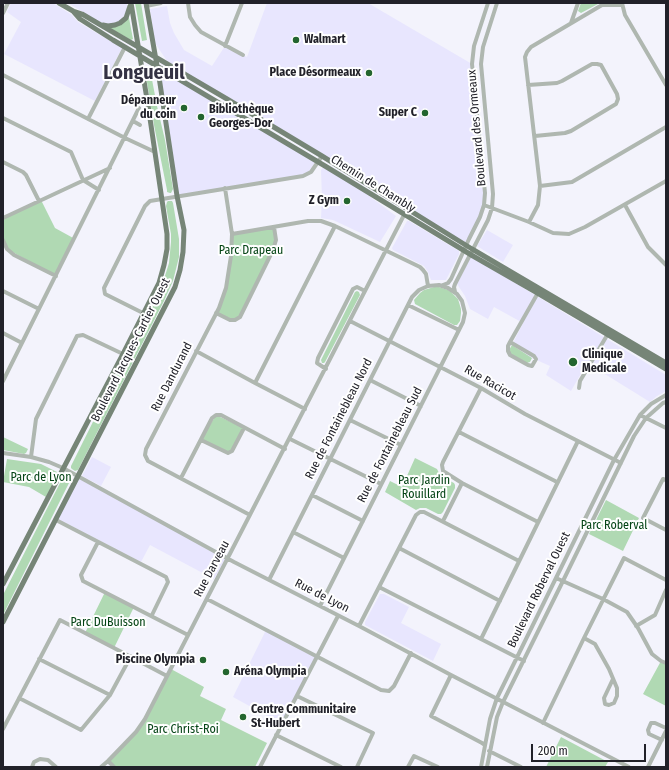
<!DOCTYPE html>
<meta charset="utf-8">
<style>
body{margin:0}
#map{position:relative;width:669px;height:770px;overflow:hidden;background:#f3f3fc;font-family:"Fira Sans Condensed",sans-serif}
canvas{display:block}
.frame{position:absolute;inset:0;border:4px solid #212129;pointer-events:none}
.scale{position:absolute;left:531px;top:744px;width:115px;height:18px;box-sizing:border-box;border:2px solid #212129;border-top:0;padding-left:5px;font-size:12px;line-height:14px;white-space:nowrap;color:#212129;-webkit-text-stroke:3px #fff;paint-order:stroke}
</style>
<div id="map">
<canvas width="669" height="770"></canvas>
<div class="frame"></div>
<div class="scale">200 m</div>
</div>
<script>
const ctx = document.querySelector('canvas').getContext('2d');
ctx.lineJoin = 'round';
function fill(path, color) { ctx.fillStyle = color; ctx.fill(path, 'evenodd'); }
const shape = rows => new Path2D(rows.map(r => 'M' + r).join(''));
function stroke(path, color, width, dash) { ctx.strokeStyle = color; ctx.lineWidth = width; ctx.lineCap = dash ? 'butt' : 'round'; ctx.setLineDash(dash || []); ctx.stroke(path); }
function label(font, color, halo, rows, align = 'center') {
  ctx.font = font + ' "Fira Sans Condensed",sans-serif'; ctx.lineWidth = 4; ctx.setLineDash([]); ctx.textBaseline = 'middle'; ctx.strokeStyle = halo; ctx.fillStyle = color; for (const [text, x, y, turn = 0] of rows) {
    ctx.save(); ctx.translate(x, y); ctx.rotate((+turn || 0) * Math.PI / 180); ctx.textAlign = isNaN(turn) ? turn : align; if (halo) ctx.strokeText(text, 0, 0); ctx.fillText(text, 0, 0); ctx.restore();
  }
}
fill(shape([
 [11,3,53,3,72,15,78,22,122,48,95,101,4,54,21,22,7,12],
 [68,3,127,3,127,10,124,16,120,21,115,24,102,24],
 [267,3,368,3,472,64,484,205,467,246,167,61,155,43,150,9,167,6,170,23,174,33,184,50,212,66,225,46,247,57],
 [166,71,316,161,307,174,177,196,159,77,162,73],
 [326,164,396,216,380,242,333,220,321,218,322,199,321,170],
 [407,221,409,221,459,251,459,254,446,280,431,280,428,272,424,266,393,250,392,248],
 [487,230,513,245,503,262,477,246],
 [471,256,666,375,666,391,657,396,650,402,587,363,571,391,546,375,550,366,532,358,512,345,523,323,494,307,488,319,470,309,465,296,457,284],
 [92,457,111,467,101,486,82,476],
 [77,474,227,556,214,579,150,545,141,562,54,517],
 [380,594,384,594,409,607,401,623,441,644,433,661,365,625,365,622],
 [266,630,317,656,282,724,233,697]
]), '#e8e6fe');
fill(shape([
 [135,3,141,3,147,40,142,41],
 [581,3,598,3,598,4,581,13,578,11],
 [128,17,129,18,133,39,131,40,110,28],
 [147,67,150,67,150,69,157,106,165,140,173,189,171,193,170,193,167,192,167,190,154,125,145,70,145,68],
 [41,200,55,228,75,239,56,276,7,249,3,240,3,218],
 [168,201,172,201,173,203,179,239,179,257,173,281,164,301,78,470,75,471,72,469,71,468,71,466,164,279,169,263,171,242,171,234,166,206,167,202],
 [274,227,276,240,240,317,235,320,216,313,226,288,232,234],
 [434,287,439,287,448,290,451,292,458,299,461,309,461,313,460,321,457,325,454,325,415,304,414,300,420,293,424,290],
 [357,291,359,292,360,295,325,362,324,363,322,363,321,360,355,292],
 [512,345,532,358,530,362,527,363,509,353,509,350],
 [216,415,244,428,232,451,228,453,201,440],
 [3,437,28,449,26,453,24,454,3,450],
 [415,458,437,469,440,475,442,477,454,483,455,485,455,488,443,512,441,514,438,514,426,508,420,508,416,510,385,492,390,481,402,487],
 [7,459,41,464,59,473,46,497,29,487,3,482],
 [64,475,70,478,70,481,3,615,3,595],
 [606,500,639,518,623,551,589,534],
 [105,592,134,607,114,648,85,633],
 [661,661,666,663,666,706,643,694],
 [171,669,204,687,200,696,226,709,221,720,267,743,255,767,114,767,108,761,136,732],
 [561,737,608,762,605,767,546,767]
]), '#b0d9b3');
stroke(shape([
 [188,3,190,17,195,25,201,32,243,55],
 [622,3,625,15,666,85],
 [146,6,161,3],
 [3,13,8,3],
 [571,23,578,3],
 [225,46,242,3],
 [3,75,125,138,155,152],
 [528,85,557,83,562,81,592,64,597,64,601,65,617,94,618,99,616,104,571,131,565,133,535,136],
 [3,118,71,152,83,180,99,190],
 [88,119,125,47],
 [133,121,140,125],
 [3,162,23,172,26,175,39,201],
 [540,186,572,182,666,127],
 [225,188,232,234,231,256,226,288,219,308,146,449,145,455,148,461,250,515],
 [484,205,529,222,553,233,569,234,585,227,666,181],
 [625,205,648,247,666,265],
 [3,218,110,168],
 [529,222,538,205,540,186,525,57,527,52,531,47,602,5,622,5],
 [232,234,308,221,321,221,335,226,420,267,423,270,426,274,428,286],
 [3,240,7,249,14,255,56,276],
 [443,285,448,283,451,279,469,239,480,217,484,205,485,193,472,64,474,46,488,3],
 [3,291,39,309],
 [455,292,454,287,455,284,488,220,492,208,493,194,481,64,483,47,497,3],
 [408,305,459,330],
 [143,313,105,294,104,288,145,206,150,201,303,176,311,172,322,156],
 [216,313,230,320,235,320,240,317,273,250,276,240,274,227],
 [350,321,446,370,481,388,525,414,621,463],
 [3,333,22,343],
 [510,342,534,356,536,359,532,366,528,365,510,355,508,351,508,346,510,342,539,291],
 [196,351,255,383,305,409],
 [326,369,317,363,318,358,353,289,357,287,365,291],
 [370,380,421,406],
 [3,381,139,108],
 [255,383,335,226],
 [481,388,443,462,442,465,443,471,462,483,538,522],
 [579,388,580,381,609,332],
 [640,415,666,428],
 [350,420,401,445],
 [459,432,557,482],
 [290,439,381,484],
 [201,440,228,453,232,451,244,428],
 [3,453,31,457,49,462,63,468,234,562,359,626,451,675,629,767],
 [31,457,36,419,77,336,83,335,123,354],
 [181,478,212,418,216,415,221,415,285,449],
 [666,480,663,479,643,518,666,530],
 [312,495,363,521],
 [56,520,166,577,168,582,152,615],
 [443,521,462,483],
 [293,532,344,558],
 [98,542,81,575,83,581,188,635],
 [399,548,500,601],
 [556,578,603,599,627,612,638,628,652,654,661,661,666,663],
 [269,580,412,297,419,290,428,286,439,285,448,288,457,294,462,301,465,313,463,322,320,606],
 [379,587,524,661],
 [207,599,381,690,389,691,394,686,411,653],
 [359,626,416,515,420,512,424,512,519,561],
 [636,626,655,615,666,590],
 [584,638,595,644,609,669,617,688,617,696,614,703,609,705,605,704,604,698,613,679],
 [481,639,578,441],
 [39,659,110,695],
 [451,675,431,716,482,743,485,745],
 [297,696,373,733,357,767],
 [19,698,81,730,110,695,131,656],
 [543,723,584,638,624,558,666,580],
 [3,729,60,620,114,648,167,676],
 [276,735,341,767],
 [662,740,649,734,648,730,651,723,655,723,666,728],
 [489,751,521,767],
 [108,761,114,767],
 [32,767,34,762,40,759,48,760,56,767],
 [101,767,108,761,136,732,145,719,404,215],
 [260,767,338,616],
 [408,767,414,756,438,767],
 [481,767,490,719,497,698,614,460,640,415,651,404,666,395],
 [487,767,497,717,503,702,560,587,634,436,646,418,663,403,666,402],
 [648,767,666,731]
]), '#afb7b0', 4);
stroke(shape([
 [59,3,73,11,82,14,227,99,322,156,472,249,666,363],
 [73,11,80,19,113,40,325,166,473,256,534,291,666,369],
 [103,25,108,26,115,25,120,23,126,18,130,6],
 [3,584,123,354,159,283,164,265,167,249,167,234,148,105,131,3],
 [3,622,175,287,180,270,183,252,184,230,177,196,159,77,146,3]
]), '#768577', 5);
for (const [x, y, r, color] of [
 [296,40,4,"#23652f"],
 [369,73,4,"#23652f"],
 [184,108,4,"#23652f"],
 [425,113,4,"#23652f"],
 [201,117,4,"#23652f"],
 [347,201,4,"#23652f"],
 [573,362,5,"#23652f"],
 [203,660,4,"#23652f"],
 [226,672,4,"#23652f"],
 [243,717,4,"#23652f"]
]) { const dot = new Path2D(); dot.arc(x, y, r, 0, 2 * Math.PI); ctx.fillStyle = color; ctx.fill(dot); stroke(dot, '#fff', 1.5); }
label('bold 12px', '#212129', '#fff', [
 ["Walmart",304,40],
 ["Place Désormeaux",361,73,"right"],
 ["Dépanneur",176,101,"right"],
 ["du coin",176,115,"right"],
 ["Bibliothèque",209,110],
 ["Georges-Dor",209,124],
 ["Super C",417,113,"right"],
 ["Z Gym",339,201,"right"],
 ["Clinique",582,355],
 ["Medicale",582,369],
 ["Piscine Olympia",195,660,"right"],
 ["Aréna Olympia",234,672],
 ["Centre Communitaire",251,710],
 ["St-Hubert",251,724]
], 'left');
label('12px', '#212129', '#fff', [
 ["Boulevard des Ormeaux",477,128,-95],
 ["Chemin de Chambly",373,184,32],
 ["Boulevard Jacques-Cartier Ouest",131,350,-63],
 ["Rue Dandurand",172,377,-63],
 ["Rue Racicot",490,383,30],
 ["Rue de Fontainebleau Nord",339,419,-63],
 ["Rue de Fontainebleau Sud",390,445,-63],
 ["Rue Darveau",212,569,-62],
 ["Boulevard Roberval Ouest",539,590,-64],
 ["Rue de Lyon",322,596,27]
]);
label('12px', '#034314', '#fff', [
 ["Parc Drapeau",251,251],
 ["Parc de Lyon",41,478],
 ["Parc Jardin",424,481],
 ["Rouillard",424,495],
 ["Parc Roberval",614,526],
 ["Parc DuBuisson",108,623],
 ["Parc Christ-Roi",183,730]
]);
label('bold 20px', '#343243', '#fff', [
 ["Longueuil",144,73]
]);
</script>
